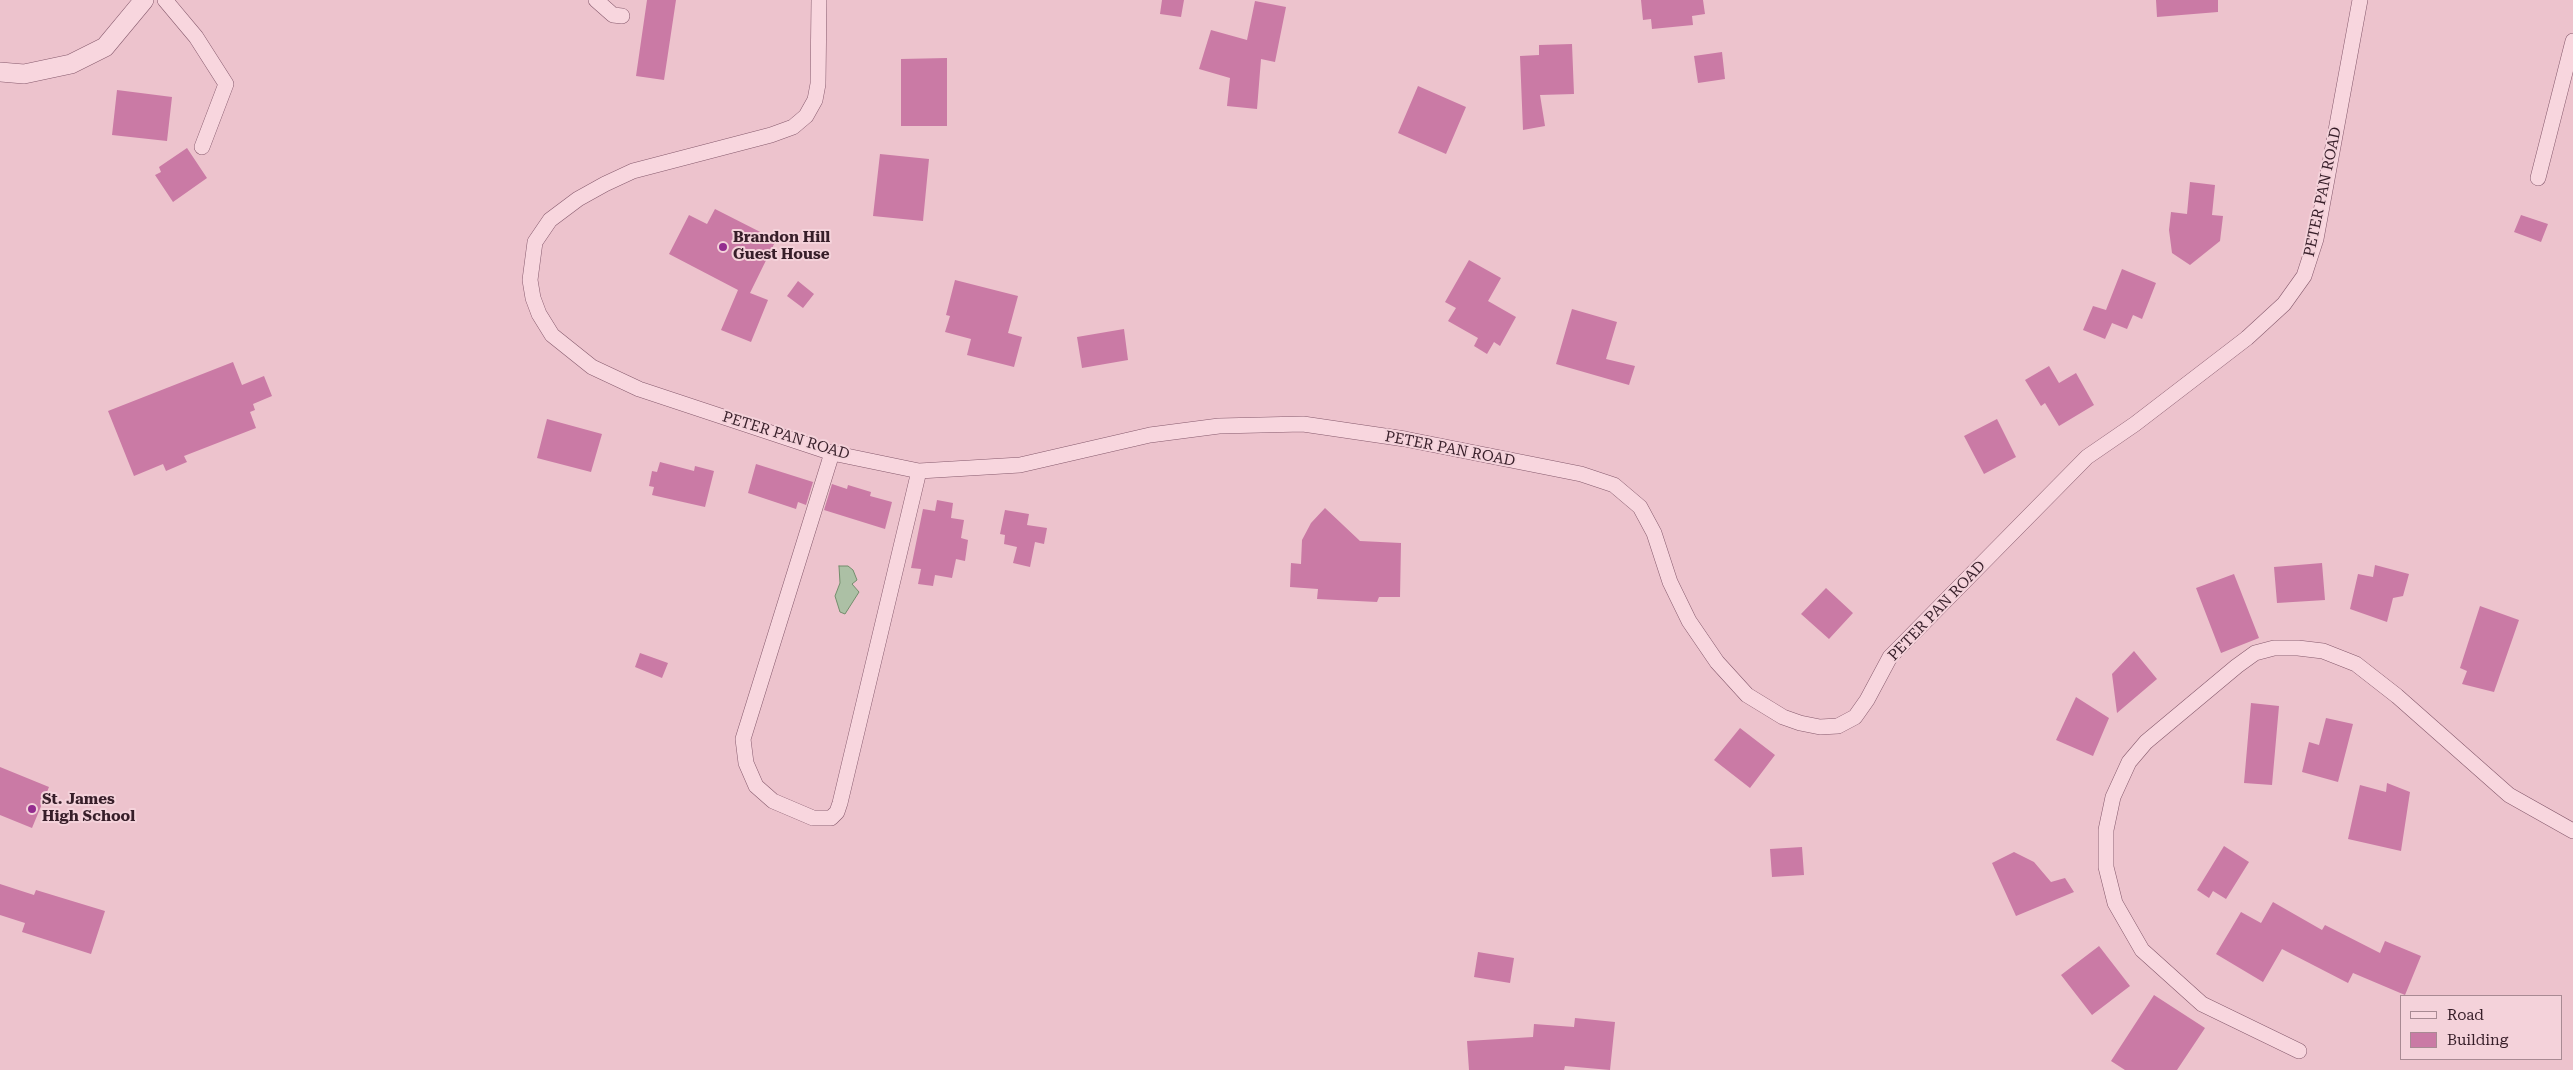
<!DOCTYPE html>
<style>
body{margin:0}
#map{position:relative;width:2573px;height:1070px;overflow:hidden;background:#edc3cd;font-family:"Roboto Serif",serif}
canvas{display:block}
.legend{position:absolute;left:2400px;top:995px;width:162px;height:65px;box-sizing:border-box;background:#f4d2da;border:1px solid #a88a93;margin:0;padding:6px 9px;list-style:none;font-size:15px;color:#371e29}
.legend li{display:flex;align-items:center;gap:10px;height:25px}
.legend b{width:25px;border:1px solid #a88a93}
</style>
<div id="map">
<canvas width="2573" height="1070"></canvas>
<ul class="legend">
<li><b style="height:6px;background:#f8d6de"></b>Road</li>
<li><b style="height:14px;background:#ca7aa5"></b>Building</li>
</ul>
</div>
<script>
const ctx = document.querySelector('canvas').getContext('2d');
ctx.lineJoin = 'round';
function fill(path, color) { ctx.fillStyle = color; ctx.fill(path, 'evenodd'); }
const shape = rows => new Path2D(rows.map(r => 'M' + r).join(''));
function stroke(path, color, width, dash) { ctx.strokeStyle = color; ctx.lineWidth = width; ctx.lineCap = dash ? 'butt' : 'round'; ctx.setLineDash(dash || []); ctx.stroke(path); }
function label(font, color, halo, rows, align = 'center') {
  ctx.font = font + ' "Roboto Serif",serif'; ctx.lineWidth = 4; ctx.setLineDash([]); ctx.textBaseline = 'middle'; ctx.strokeStyle = halo; ctx.fillStyle = color; for (const [text, x, y, turn = 0] of rows) {
    ctx.save(); ctx.translate(x, y); ctx.rotate((+turn || 0) * Math.PI / 180); ctx.textAlign = isNaN(turn) ? turn : align; if (halo) ctx.strokeText(text, 0, 0); ctx.fillText(text, 0, 0); ctx.restore();
  }
}
const water = shape([
 [839,566,848,566,853,570,857,580,852,584,859,592,845,614,840,612,835,596,840,583,839,566]
]);
fill(water, '#acc0a5');
stroke(water, '#738d6c', 1);
fill(shape([
 [647,0,676,0,664,80,636,76],
 [1162,0,1184,0,1181,17,1160,14],
 [1641,0,1703,0,1705,14,1692,16,1693,25,1652,29,1651,19,1643,20],
 [2156,0,2218,0,2218,12,2157,17],
 [1255,1,1286,7,1275,62,1261,59,1257,109,1227,106,1230,78,1199,69,1211,30,1247,40],
 [1572,44,1574,94,1540,95,1545,126,1523,130,1520,56,1539,55,1539,45],
 [1722,52,1725,79,1698,83,1694,56],
 [947,58,947,126,901,126,901,59],
 [1418,86,1466,107,1446,154,1398,133],
 [117,90,172,97,167,141,112,135],
 [187,148,207,178,173,202,155,175,161,172,159,167],
 [880,154,929,159,923,221,873,216],
 [2190,182,2215,185,2212,215,2223,216,2220,241,2190,265,2172,253,2169,230,2171,212,2187,214],
 [715,209,776,240,750,293,768,300,751,342,721,330,738,290,669,254,689,215,707,224],
 [2521,215,2548,224,2541,242,2514,232],
 [1469,260,1501,278,1488,301,1516,317,1500,346,1494,342,1487,354,1474,346,1478,338,1448,321,1456,308,1445,302],
 [2122,269,2156,283,2142,319,2133,315,2127,329,2112,323,2105,339,2083,330,2093,306,2106,310],
 [955,280,1018,296,1008,333,1022,337,1014,367,967,355,971,339,945,332,950,316,946,315],
 [798,281,814,294,803,308,787,296],
 [1572,309,1617,322,1606,359,1635,366,1629,385,1556,364],
 [1124,329,1128,360,1082,368,1077,337],
 [233,362,242,385,264,376,272,396,253,404,255,410,250,412,256,428,184,456,187,462,166,471,163,464,134,476,108,411],
 [2049,366,2059,383,2076,373,2094,405,2059,426,2045,403,2041,406,2025,380],
 [547,419,602,434,591,472,537,458],
 [1997,419,2016,457,1984,474,1964,436],
 [660,462,694,471,695,466,714,471,705,507,652,495,654,487,649,486,652,471,657,472],
 [756,464,813,482,806,505,798,502,796,509,748,493],
 [832,484,847,489,848,485,871,492,870,496,892,502,885,529,824,510],
 [937,500,953,503,951,518,964,520,961,538,968,540,965,561,956,559,952,578,935,575,933,586,918,584,921,569,911,568,923,509,935,511],
 [1325,508,1360,541,1401,543,1400,597,1379,597,1377,602,1317,599,1318,589,1290,587,1291,563,1301,564,1302,540,1311,523],
 [1005,510,1029,514,1027,525,1047,528,1044,544,1035,542,1030,567,1013,563,1017,547,1004,544,1005,535,1000,534],
 [2322,563,2325,600,2277,603,2274,567],
 [2375,565,2409,574,2403,596,2393,598,2387,622,2350,609,2358,574,2373,577],
 [2234,574,2259,638,2221,653,2196,588],
 [1826,588,1853,613,1829,639,1801,614],
 [2480,606,2519,620,2494,692,2462,684,2467,671,2460,668],
 [2134,651,2157,679,2117,713,2112,674],
 [640,653,668,663,662,678,635,667],
 [2076,697,2109,718,2093,756,2056,740],
 [2251,703,2279,706,2272,785,2244,783],
 [2326,718,2353,724,2338,782,2302,772,2309,742,2319,745],
 [1740,728,1775,755,1750,788,1714,760],
 [0,767,49,787,32,828,0,815],
 [2387,783,2410,792,2401,851,2348,839,2360,785,2386,792],
 [2224,846,2249,862,2226,899,2213,891,2209,898,2197,890],
 [1802,847,1804,875,1772,877,1770,849],
 [2014,852,2034,862,2051,882,2065,878,2074,892,2016,916,1992,863],
 [0,884,34,895,36,890,105,911,91,954,22,932,25,923,0,915],
 [2273,902,2322,930,2325,925,2380,953,2385,941,2421,956,2405,995,2353,973,2348,983,2282,949,2263,982,2216,954,2241,912,2261,923],
 [2099,946,2130,986,2092,1015,2061,975],
 [1478,952,1514,958,1510,983,1474,977],
 [2154,995,2205,1028,2177,1070,2125,1070,2111,1061],
 [1575,1018,1615,1022,1610,1070,1565,1066,1564,1070,1469,1070,1467,1041,1533,1037,1534,1024,1574,1027]
]), '#ca7aa5');
const minor = shape([
 [165,0,196,37,226,84,202,147],
 [596,0,613,15,622,16],
 [819,0,818,84,815,100,806,116,793,127,771,135,633,171,605,184,578,199,550,220,535,242,530,280,533,298,539,314,552,335,592,367,639,389,832,453,919,471,1020,465,1150,435,1219,426,1303,424,1405,439,1581,474,1614,485,1640,507,1654,533,1670,582,1689,621,1717,662,1747,695,1783,717,1800,723,1820,727,1838,726,1855,717,1867,700,1890,657,2087,457,2135,424,2247,338,2284,304,2304,276,2316,239,2360,0],
 [2538,178,2573,41],
 [832,453,743,739,746,763,756,786,773,801,813,818,831,818,837,812,840,803,919,471],
 [2299,1051,2202,1004,2142,950,2115,903,2106,867,2106,830,2113,797,2129,762,2146,742,2237,666,2255,653,2274,648,2298,648,2323,651,2356,664,2397,696,2509,795,2573,831]
]);
const tertiary = shape([
 [0,72,24,74,71,64,105,47,144,0]
]);
stroke(minor, '#865a6d', 16);
stroke(tertiary, '#865a6d', 20);
stroke(minor, '#f8d6de', 15);
stroke(tertiary, '#f8d6de', 19);
for (const [x, y, r, color] of [
 [723,247,5,"#942c8f"],
 [32,809,5,"#942c8f"]
]) { const dot = new Path2D(); dot.arc(x, y, r, 0, 2 * Math.PI); ctx.fillStyle = color; ctx.fill(dot); stroke(dot, '#f4d2da', 2); }
label('15px', '#371e29', '#f4d2da', [
 ["PETER PAN ROAD",2323,192,-78],
 ["PETER PAN ROAD",786,436,17],
 ["PETER PAN ROAD",1450,449,11],
 ["PETER PAN ROAD",1937,611,-46]
]);
label('bold 15px', '#371e29', '#f4d2da', [
 ["Brandon Hill",733,238],
 ["Guest House",733,255],
 ["St. James",42,800],
 ["High School",42,817]
], 'left');
</script>
